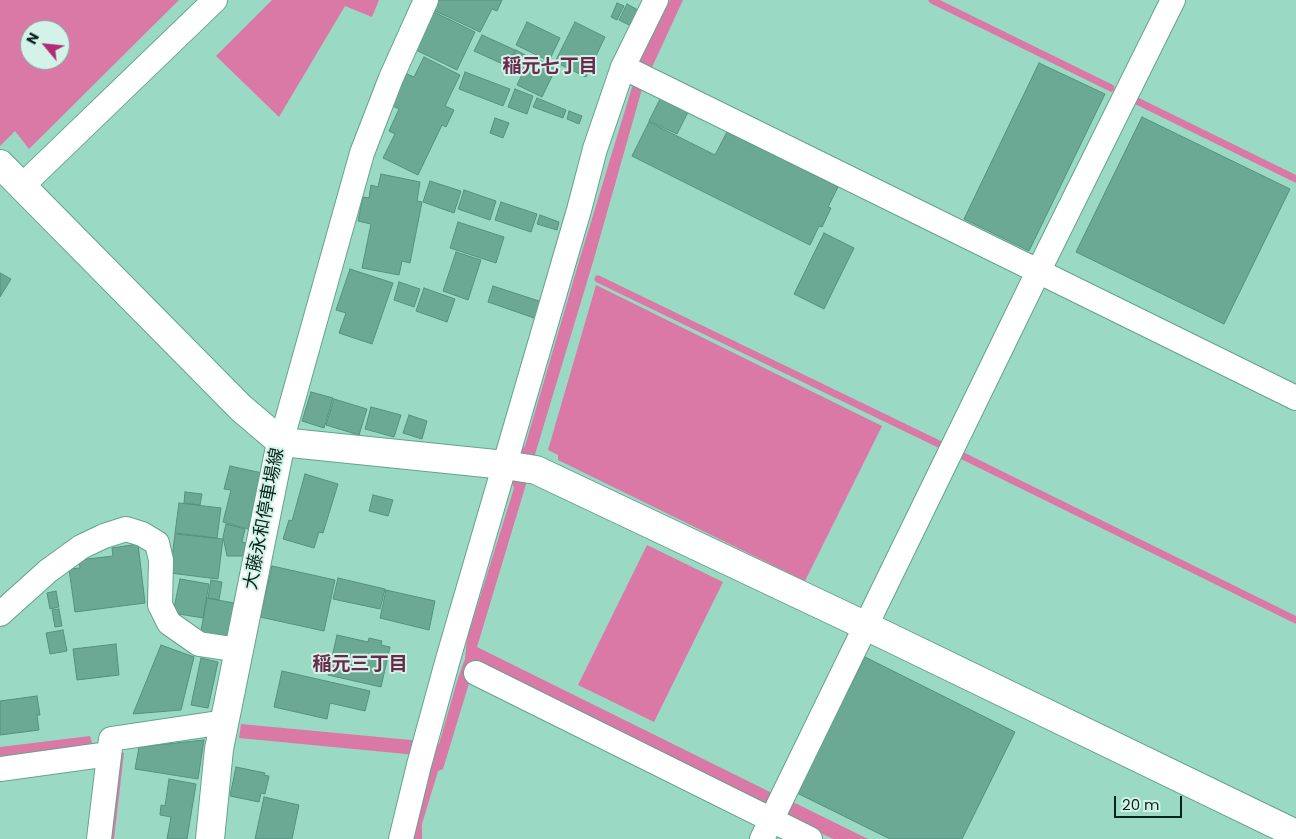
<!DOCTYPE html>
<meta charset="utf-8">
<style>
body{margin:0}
#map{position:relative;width:1296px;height:839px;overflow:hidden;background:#9adac4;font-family:Poppins,sans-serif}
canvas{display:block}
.north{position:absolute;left:20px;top:20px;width:50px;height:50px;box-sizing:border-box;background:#d4f3e8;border:1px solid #82a096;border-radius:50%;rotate:298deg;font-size:14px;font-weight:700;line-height:20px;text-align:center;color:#08231b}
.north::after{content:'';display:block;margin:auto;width:18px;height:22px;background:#b12e76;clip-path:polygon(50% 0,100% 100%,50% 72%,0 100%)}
.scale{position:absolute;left:1114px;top:796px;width:68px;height:22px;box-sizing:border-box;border:2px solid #08231b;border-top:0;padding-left:6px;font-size:15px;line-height:18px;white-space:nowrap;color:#08231b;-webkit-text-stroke:4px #d4f3e8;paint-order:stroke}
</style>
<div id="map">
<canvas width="1296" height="839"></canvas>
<div class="north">N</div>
<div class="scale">20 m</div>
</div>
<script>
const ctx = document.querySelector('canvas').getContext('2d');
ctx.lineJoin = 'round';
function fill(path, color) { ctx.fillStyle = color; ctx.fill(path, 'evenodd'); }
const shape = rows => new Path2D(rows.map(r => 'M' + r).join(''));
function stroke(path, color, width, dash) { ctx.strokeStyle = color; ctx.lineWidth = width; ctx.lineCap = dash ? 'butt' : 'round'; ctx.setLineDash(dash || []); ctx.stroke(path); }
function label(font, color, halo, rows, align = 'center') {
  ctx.font = font + ' Poppins,"Noto Sans JP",sans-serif'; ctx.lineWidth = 4; ctx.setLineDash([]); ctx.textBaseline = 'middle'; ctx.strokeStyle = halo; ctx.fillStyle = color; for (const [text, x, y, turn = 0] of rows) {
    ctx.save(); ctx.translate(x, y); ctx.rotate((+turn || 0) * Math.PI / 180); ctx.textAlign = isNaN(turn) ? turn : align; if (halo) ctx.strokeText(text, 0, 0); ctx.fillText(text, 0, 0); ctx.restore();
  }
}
fill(shape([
 [0,0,179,0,29,149,15,131,0,146],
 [30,30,60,30,60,60,30,60],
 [272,0,379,0,372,17,345,6,279,117,216,56],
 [670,0,683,0,642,89,593,262,477,647,774,794,791,801,868,839,833,839,783,815,470,680,443,769,438,771,422,824,422,839,413,839,428,776,434,760,427,756,239,738,241,724,432,742,439,744,458,678,465,659,467,639,514,488,510,477,518,453,525,446,580,258,640,61],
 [596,285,882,426,805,581,558,460,558,455,548,450],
 [647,545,723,582,654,722,578,685],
 [90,736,93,746,0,759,0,747],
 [119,752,124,753,114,839,106,839]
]), '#da79a6');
stroke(shape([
 [932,0,1111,88],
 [1137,101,1296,179],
 [598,279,943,446],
 [961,455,1296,620]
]), '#da79a6', 7);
const building = shape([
 [435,0,502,0,497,11,492,9,480,32,431,9,435,0],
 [617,3,624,6,617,20,611,17,617,3],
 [627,4,638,10,631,26,619,20,627,4],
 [434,12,475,32,457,70,416,50,434,12],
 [527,22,560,38,549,61,516,45,527,22],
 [575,22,605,37,586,77,555,62,575,22],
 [482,35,515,50,507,66,474,51,482,35],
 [516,50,529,57,521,72,508,66,516,50],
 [531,56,556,68,542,97,517,85,531,56],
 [424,57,460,75,445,106,454,110,446,127,442,125,418,175,383,158,395,134,389,131,399,109,391,105,407,74,414,77,424,57],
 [1039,63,1105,94,1029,251,964,219,1039,63],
 [465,72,510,89,503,106,459,89,465,72],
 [515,89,533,96,527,114,508,107,515,89],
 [537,98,566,110,563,118,533,107,537,98],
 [660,99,688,112,677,134,649,121,660,99],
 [569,111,582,116,579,124,567,119,569,111],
 [1142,117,1290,189,1224,324,1076,252,1142,117],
 [495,118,509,123,503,138,490,133,495,118],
 [649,122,715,155,727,132,838,187,828,207,831,208,822,227,819,226,810,245,632,156,649,122],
 [381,174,420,182,417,201,422,202,410,263,402,261,399,275,362,268,371,224,358,221,363,197,369,198,371,185,378,187,381,174],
 [430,181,461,191,454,213,423,202,430,181],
 [464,190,496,201,490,220,458,209,464,190],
 [501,202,537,214,531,232,495,220,501,202],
 [540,215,559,222,557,230,537,224,540,215],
 [458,222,504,237,496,263,450,248,458,222],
 [824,233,854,248,824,309,794,294,824,233],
 [456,252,481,260,468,300,443,291,456,252],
 [350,269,393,283,372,344,339,333,346,313,336,310,350,269],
 [0,273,11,279,0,297,0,273],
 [399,282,420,289,414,307,394,300,399,282],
 [493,286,542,302,537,319,488,302,493,286],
 [424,288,455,299,447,322,416,311,424,288],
 [311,392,333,398,324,428,302,421,311,392],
 [334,399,367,409,359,435,326,425,334,399],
 [371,407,401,415,394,437,365,429,371,407],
 [409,415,427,421,422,439,403,433,409,415],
 [230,466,262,473,248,529,223,522,231,490,224,489,230,466],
 [305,474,338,484,323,533,319,532,314,548,283,539,289,520,292,521,305,474],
 [185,492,202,494,200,505,184,503,185,492],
 [373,495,393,500,388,516,369,511,373,495],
 [179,503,221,508,217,538,175,533,179,503],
 [226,524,245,529,242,542,246,543,243,556,227,556,223,537,226,524],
 [175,534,223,539,218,579,170,573,175,534],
 [138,544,145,603,75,612,69,569,80,568,79,560,113,556,112,548,138,544],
 [272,566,335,580,324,631,260,617,272,566],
 [338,578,385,589,380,609,333,599,338,578],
 [180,579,209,584,203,618,173,613,180,579],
 [211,580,222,582,219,600,208,598,211,580],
 [386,590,435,601,429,630,380,618,386,590],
 [56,591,59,607,50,609,47,593,56,591],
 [207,598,234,603,227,641,200,636,207,598],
 [59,609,62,626,55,627,52,610,59,609],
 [63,630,67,651,50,654,46,633,63,630],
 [337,635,368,642,369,638,382,641,381,645,390,647,381,687,328,675,337,635],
 [116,644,119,675,77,680,73,649,116,644],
 [161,645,194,657,181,710,133,714,161,645],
 [865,657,1015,732,962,839,890,839,797,793,865,657],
 [201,658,218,662,208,708,191,705,201,658],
 [282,671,370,691,365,711,330,703,327,719,274,707,282,671],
 [37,696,40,715,37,715,39,730,0,735,0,701,37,696],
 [204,740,198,779,135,769,139,747,204,740],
 [236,767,265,773,264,775,269,776,265,794,261,793,259,802,230,796,236,767],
 [169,779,196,784,187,839,167,839,171,817,160,815,161,805,165,806,169,779],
 [264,797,299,805,292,839,255,839,264,797]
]);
fill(building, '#6ba995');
stroke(building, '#53927e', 1);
const minor = shape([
 [623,67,1296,398],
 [22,186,215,0],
 [281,442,362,153,391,78,426,0],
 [0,614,48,571,81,547,104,536,126,529,142,534,157,543,161,560,160,605,169,623,199,644,239,650],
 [476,673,810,839],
 [0,769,109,754],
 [99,839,111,739,225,722],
 [401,839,419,765,448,659,579,210,595,149,623,67,656,0],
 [762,839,1038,272,1173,0]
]);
const tertiary = shape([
 [281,442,505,465,536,470,866,626,1296,834]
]);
const secondary = shape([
 [0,164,241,408,281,442,219,749,210,839]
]);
stroke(minor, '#64a38e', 26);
stroke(tertiary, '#64a38e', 30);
stroke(secondary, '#64a38e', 30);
stroke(minor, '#fff', 24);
stroke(tertiary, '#fff', 28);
stroke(secondary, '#fff', 28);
label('18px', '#08231b', '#d4f3e8', [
 ["大藤永和停車場線",265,519,-79]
]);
label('bold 19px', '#6b2a4b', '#d4f3e8', [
 ["稲元七丁目",550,67],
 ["稲元三丁目",360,665]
]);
</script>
